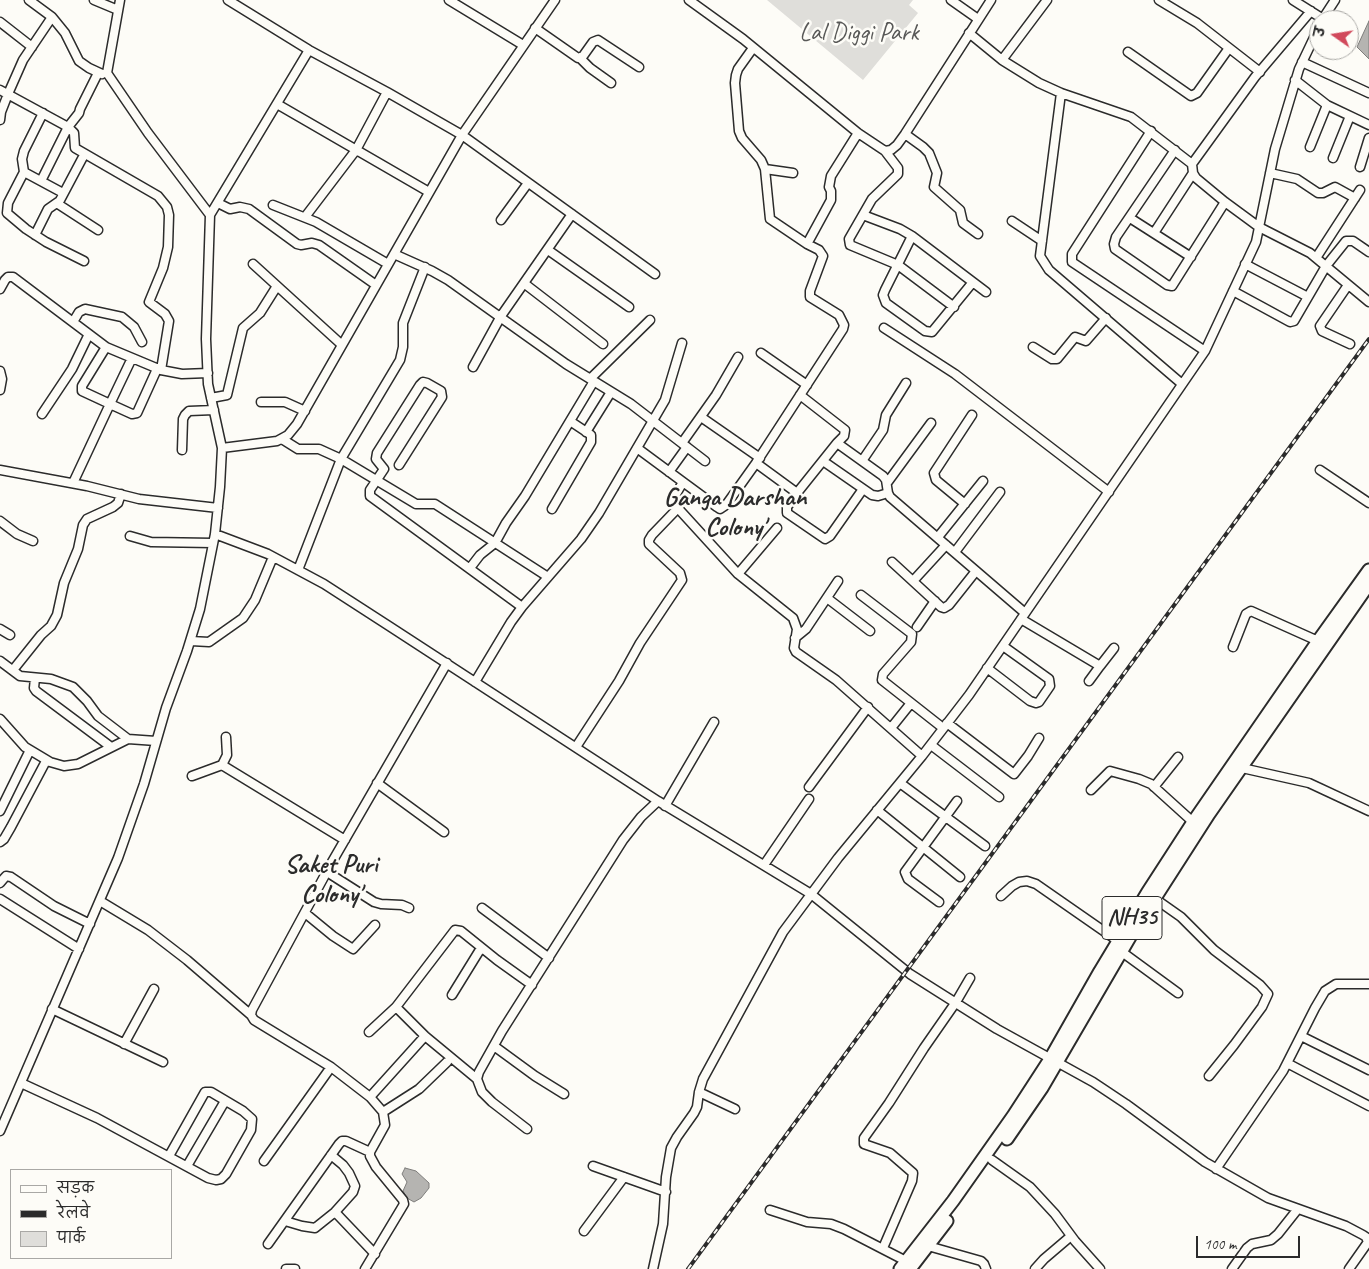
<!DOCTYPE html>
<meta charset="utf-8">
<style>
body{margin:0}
#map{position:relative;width:1369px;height:1269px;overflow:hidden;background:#fdfcf7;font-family:Caveat,"Playpen Sans Deva",sans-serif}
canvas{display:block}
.legend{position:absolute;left:10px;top:1169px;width:162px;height:90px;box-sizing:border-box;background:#fdfcf7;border:1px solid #a9a8a5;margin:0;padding:6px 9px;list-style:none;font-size:15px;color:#2b2b2b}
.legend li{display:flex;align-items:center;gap:10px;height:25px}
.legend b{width:25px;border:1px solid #a9a8a5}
.north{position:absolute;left:1309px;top:10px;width:50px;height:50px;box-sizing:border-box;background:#fdfcf7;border:1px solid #a9a8a5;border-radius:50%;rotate:283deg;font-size:14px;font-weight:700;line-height:20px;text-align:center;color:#2b2b2b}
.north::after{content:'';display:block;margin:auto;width:18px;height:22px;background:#d1495b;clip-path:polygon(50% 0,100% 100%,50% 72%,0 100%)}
.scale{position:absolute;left:1196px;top:1236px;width:104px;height:22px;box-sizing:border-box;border:2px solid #2b2b2b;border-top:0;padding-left:6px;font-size:15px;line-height:18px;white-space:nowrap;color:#2b2b2b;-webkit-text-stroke:4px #fdfcf7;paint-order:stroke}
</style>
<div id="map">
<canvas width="1369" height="1269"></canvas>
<ul class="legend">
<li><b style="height:6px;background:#fdfcf7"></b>सड़क</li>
<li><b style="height:6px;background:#2b2b2b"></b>रेलवे</li>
<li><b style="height:14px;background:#dfdeda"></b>पार्क</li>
</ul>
<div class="north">उ</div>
<div class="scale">100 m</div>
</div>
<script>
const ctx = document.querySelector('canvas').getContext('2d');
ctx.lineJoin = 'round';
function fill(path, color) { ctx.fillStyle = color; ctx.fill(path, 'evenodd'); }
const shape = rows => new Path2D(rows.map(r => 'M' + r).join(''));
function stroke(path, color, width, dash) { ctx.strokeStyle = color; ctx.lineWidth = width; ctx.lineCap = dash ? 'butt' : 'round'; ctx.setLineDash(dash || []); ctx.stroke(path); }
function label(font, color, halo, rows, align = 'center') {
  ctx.font = font + ' Caveat,sans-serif'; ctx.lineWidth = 5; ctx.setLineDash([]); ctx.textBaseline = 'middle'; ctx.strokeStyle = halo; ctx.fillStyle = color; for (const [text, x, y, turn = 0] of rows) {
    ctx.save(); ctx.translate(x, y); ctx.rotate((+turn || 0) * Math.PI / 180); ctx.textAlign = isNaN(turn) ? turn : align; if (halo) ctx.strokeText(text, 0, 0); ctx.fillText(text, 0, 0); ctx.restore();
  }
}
fill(shape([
 [767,0,913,0,909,5,918,13,863,80]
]), '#dfdeda');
const water = shape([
 [1369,21,1369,59,1357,47,1369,21],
 [405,1168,416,1171,429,1183,429,1188,421,1198,414,1202,407,1198,403,1191,407,1182,402,1174,405,1168]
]);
fill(water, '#b5b4b1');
stroke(water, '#7e7d7b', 1);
const minor = shape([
 [94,0,118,10],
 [120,0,107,73,148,133,210,215,206,339,208,384,222,448],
 [228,0,309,50,387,92,462,135,655,274],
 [449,0,523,45],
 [689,0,743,39,858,133,885,151,891,150,897,145,905,134,991,0],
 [951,0,978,19],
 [1159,0,1197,23,1260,72],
 [1293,0,1323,19],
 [52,17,65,33,79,61,89,68,102,74],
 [1322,20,1335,0],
 [0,22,32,47],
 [535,28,578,58,583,56,593,42,598,40,639,67],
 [969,33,1002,60,1039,83,1061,93,1131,117,1192,164,1255,77,1311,11],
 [753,48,738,69,736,75,735,83,739,131,742,138,761,160,765,169,770,219,807,244,831,200,831,191,829,187,831,176,858,133],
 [1128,52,1191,96,1197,93,1229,48],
 [580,58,590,68,611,83],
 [1002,60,1047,0],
 [1302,62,1369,93],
 [1295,80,1327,105,1369,125],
 [0,90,68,127,74,133,75,148,158,196,167,207,169,215,168,247,163,268,149,302,165,314,169,321,161,370],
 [1061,93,1040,256,1049,270,1182,384],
 [277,104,429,192],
 [43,113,24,151,22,159,24,172,8,203,7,213,26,229,46,242,84,261],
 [0,120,1,112,8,94,23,60,52,17,29,0],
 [1151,131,1072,254,1072,262,1205,351],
 [905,134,923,147,929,153,937,173,934,187,960,210,963,223,978,234],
 [1310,147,1327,105],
 [1175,150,1116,237,1114,244,1115,249,1167,285,1172,286,1225,202],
 [885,151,898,168,898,174,872,199,849,239,850,245,898,265,954,307],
 [84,155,58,204,98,230],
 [1333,158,1350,116],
 [1192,164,1193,173,1196,178,1225,202,1259,227,1310,253,1369,302],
 [1360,167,1369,138],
 [765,169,793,173],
 [24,172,63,193],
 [1270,173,1297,179,1318,193,1323,193,1335,187,1355,198],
 [41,181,68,127,79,113,80,109,98,73],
 [218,203,230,209,240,207,249,209,297,244,301,245,312,243,319,245,376,285],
 [273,205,316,222,388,264],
 [210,215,309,50],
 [863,215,900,229,912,236,986,292],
 [305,217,356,150,387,92],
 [1130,218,1191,257],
 [501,220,528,183],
 [1012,221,1042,241],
 [1154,233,1193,173],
 [35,235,48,209,58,202],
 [912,236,885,290,883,295,886,303,925,331,932,332,973,282],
 [548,250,629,307],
 [394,254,432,271,448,280,566,364,631,404,705,461],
 [1316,258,1360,190],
 [253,264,342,345],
 [1245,264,1308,297],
 [525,284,603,344],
 [1348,285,1320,326,1322,331,1350,344],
 [0,289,5,280,8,277,13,277,106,347,161,370,182,374,208,373],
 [1233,291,1290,322,1294,321,1326,266,1346,241,1353,241,1369,252],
 [73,322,79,312,85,309,122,317,134,327,142,342],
 [884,328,955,374,1109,492],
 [1033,347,1052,359,1057,359,1075,337,1086,341,1106,318],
 [761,353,807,385],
 [132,358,110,404,132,414,137,413,157,369],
 [473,367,501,316,572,214],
 [0,371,2,379,0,390],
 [590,379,650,320],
 [800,395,845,430,844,436,837,443],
 [211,398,227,395,243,328,260,313,277,286],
 [261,402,285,402,305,411],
 [42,414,72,369,89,334],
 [701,417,760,458],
 [586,432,611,392],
 [282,439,298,449,319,449,341,459,416,504,435,504,548,577],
 [682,443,716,395,738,357],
 [637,448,683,482,676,494,674,502,675,505,738,574,793,618,797,629,794,648,796,652,836,680,922,756],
 [182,450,183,419,185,415,189,411,214,410],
 [823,461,872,495,878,496,888,493],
 [862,461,883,430,886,415,906,383],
 [756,463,797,493,837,443,883,476,886,480,888,493,890,497,1025,613],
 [399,465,442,397,441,391,427,383,423,382,420,385,377,453,376,459,384,469,370,490,370,496,522,607],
 [0,470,87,486,139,499,218,508],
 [1320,470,1369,503],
 [669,472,687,447],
 [683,482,717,507,720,509,726,505,756,463,843,329,844,325,839,315,810,297,810,291,823,256,819,250,807,244],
 [73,483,110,404,82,391,82,386,106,347],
 [887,483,931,423],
 [797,493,787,507,787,513,825,539,830,536,863,489],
 [965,504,936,480,934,473,972,415],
 [552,509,591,442,591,435,570,421],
 [0,521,17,534,33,541],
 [215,534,268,554,324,584,389,626,658,801,811,894,910,974,997,1029,1093,1082,1126,1104,1205,1162,1268,1198,1346,1226,1363,1235,1366,1237,1368,1242,1349,1269],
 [130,536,151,542,213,543],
 [938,537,983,481],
 [955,552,1000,492],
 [892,562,941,607,944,608,949,605,976,571],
 [470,568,480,555,495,543,506,523,525,496,594,381],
 [298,570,341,459,400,360,403,347,403,323,425,267],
 [738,574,777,528],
 [913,581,946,545],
 [861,595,912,634,911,642,883,674,882,680,943,728],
 [827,598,870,631],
 [1021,619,1100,666,1114,648],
 [917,627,935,601],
 [0,629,10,635],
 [795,638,806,629,838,581],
 [191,641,209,642,243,618,255,600,273,557],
 [1233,647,1246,614,1251,611,1318,641],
 [0,661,20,676,51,679,73,687,87,701,98,716,128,739],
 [987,668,1030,701,1036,703,1039,702,1050,686,1049,679,1003,646],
 [13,670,41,635,51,626,57,615,64,583,78,549,83,525,87,519,113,507,118,503,121,494],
 [35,678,34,688,36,691,111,747],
 [1089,681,1100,666],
 [475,682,511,622,522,607,581,539,599,513,665,400,682,343],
 [0,719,25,747,50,762,64,766,78,764,128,739,156,741],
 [947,723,1014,774,1028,756,1039,738],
 [891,728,911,703],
 [931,745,999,797],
 [576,747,619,681,640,643,682,580,680,573,649,544,649,540,652,535,678,508],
 [222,765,227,755,226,737],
 [1242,768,1309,783,1369,811],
 [192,776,222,765,345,840],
 [377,783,444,832],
 [900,783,985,846],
 [809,787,868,707],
 [1154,787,1178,757],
 [1091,790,1110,771,1139,779,1151,784,1193,822],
 [665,806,714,722],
 [877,810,960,877],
 [0,811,30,750],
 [0,842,4,839,11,827,46,761],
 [764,865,809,799],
 [327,872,374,902,381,904,402,905,409,908],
 [0,883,6,876,11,877,54,906,90,924],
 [1001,896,1012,886,1019,882,1027,881,1036,884,1118,941],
 [1154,898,1181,917,1214,950,1260,985,1268,994,1262,1007,1234,1045,1209,1076],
 [0,899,79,949],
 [100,901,148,930,187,960,251,1015],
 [939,902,908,879,905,872,957,801],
 [482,908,549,958],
 [305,913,333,936,353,949,375,925],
 [1122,952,1178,993],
 [452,995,481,948],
 [396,1007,425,1036,477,1079],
 [52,1009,163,1062],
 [369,1032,396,1007,455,930,461,931,497,960,532,985],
 [1301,1036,1369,1070],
 [124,1044,154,989],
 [494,1046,535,1076,564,1094],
 [1287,1063,1369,1106],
 [21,1083,97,1118,208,1178,216,1180,221,1179,226,1174,251,1130,252,1119,243,1111,211,1092,205,1092,169,1156],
 [699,1092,735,1109],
 [370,1097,425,1036],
 [383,1112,419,1089,447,1062],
 [527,1129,492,1102,482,1092,477,1079,479,1072,502,1031,623,840,641,817,658,801],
 [0,1131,118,858,144,784,166,708,187,651,200,609,215,534,220,487,222,448,277,441,288,435,297,424,462,135,555,0],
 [992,1160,1030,1187,1055,1214,1075,1241,1100,1269],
 [264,1161,331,1067],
 [187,1166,225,1101],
 [593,1166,666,1192],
 [1216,1169,1283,1071,1315,1008,1325,991,1336,984,1369,984],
 [770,1210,807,1222,831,1224,844,1229,906,1261],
 [335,1212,375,1254],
 [285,1221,302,1226,315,1228,335,1212,353,1192,355,1186,349,1173,343,1165,331,1155],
 [584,1231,624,1177],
 [268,1244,339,1144,342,1141,346,1141,370,1152],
 [928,1246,981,1261,984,1264,986,1269],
 [883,1248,912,1181,913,1173,890,1153,864,1144,864,1138,889,1103,924,1048,956,1002,970,978],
 [286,1269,295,1269],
 [365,1269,404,1204,403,1200,376,1167,370,1156,370,1152,385,1125,383,1112,370,1097,331,1067,254,1020,251,1015,252,1010,332,862,447,663],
 [653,1269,663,1224,666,1177,671,1148,677,1137,694,1113,697,1107,699,1092,703,1079,783,932,838,858,922,756,969,695,1205,351,1256,242,1275,149,1299,69,1319,27],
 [1035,1269,1044,1259,1071,1236],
 [1232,1269,1247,1248,1252,1244,1271,1240,1278,1234,1297,1210]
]);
const highway = shape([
 [1007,1139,1042,1088,1130,937,1209,814,1369,584],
 [900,1269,953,1201,1013,1116,1050,1059,1100,971,1147,893,1193,822,1318,641,1369,570],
 [910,1269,947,1221]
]);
stroke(minor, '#2b2b2b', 11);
stroke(highway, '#2b2b2b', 15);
stroke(minor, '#fdfcf7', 8);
stroke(highway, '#fdfcf7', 11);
const rail = shape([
 [688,1269,1369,339]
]);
stroke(rail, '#2b2b2b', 4);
stroke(rail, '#fdfcf7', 2, [5.5]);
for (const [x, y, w] of [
 [1132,918,60]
]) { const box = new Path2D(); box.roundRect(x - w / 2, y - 21.5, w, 43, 4); ctx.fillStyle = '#fdfcf7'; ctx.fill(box); stroke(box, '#2b2b2b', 1); }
label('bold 24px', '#2b2b2b', null, [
 ["NH35",1132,918]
]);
label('25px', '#585857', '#fdfcf7', [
 ["Lal Diggi Park",859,33]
]);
label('bold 26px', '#2b2b2b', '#fdfcf7', [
 ["Ganga Darshan",735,498],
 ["Colony'",735,528],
 ["Saket Puri",331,865],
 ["Colony'",331,895]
]);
</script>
